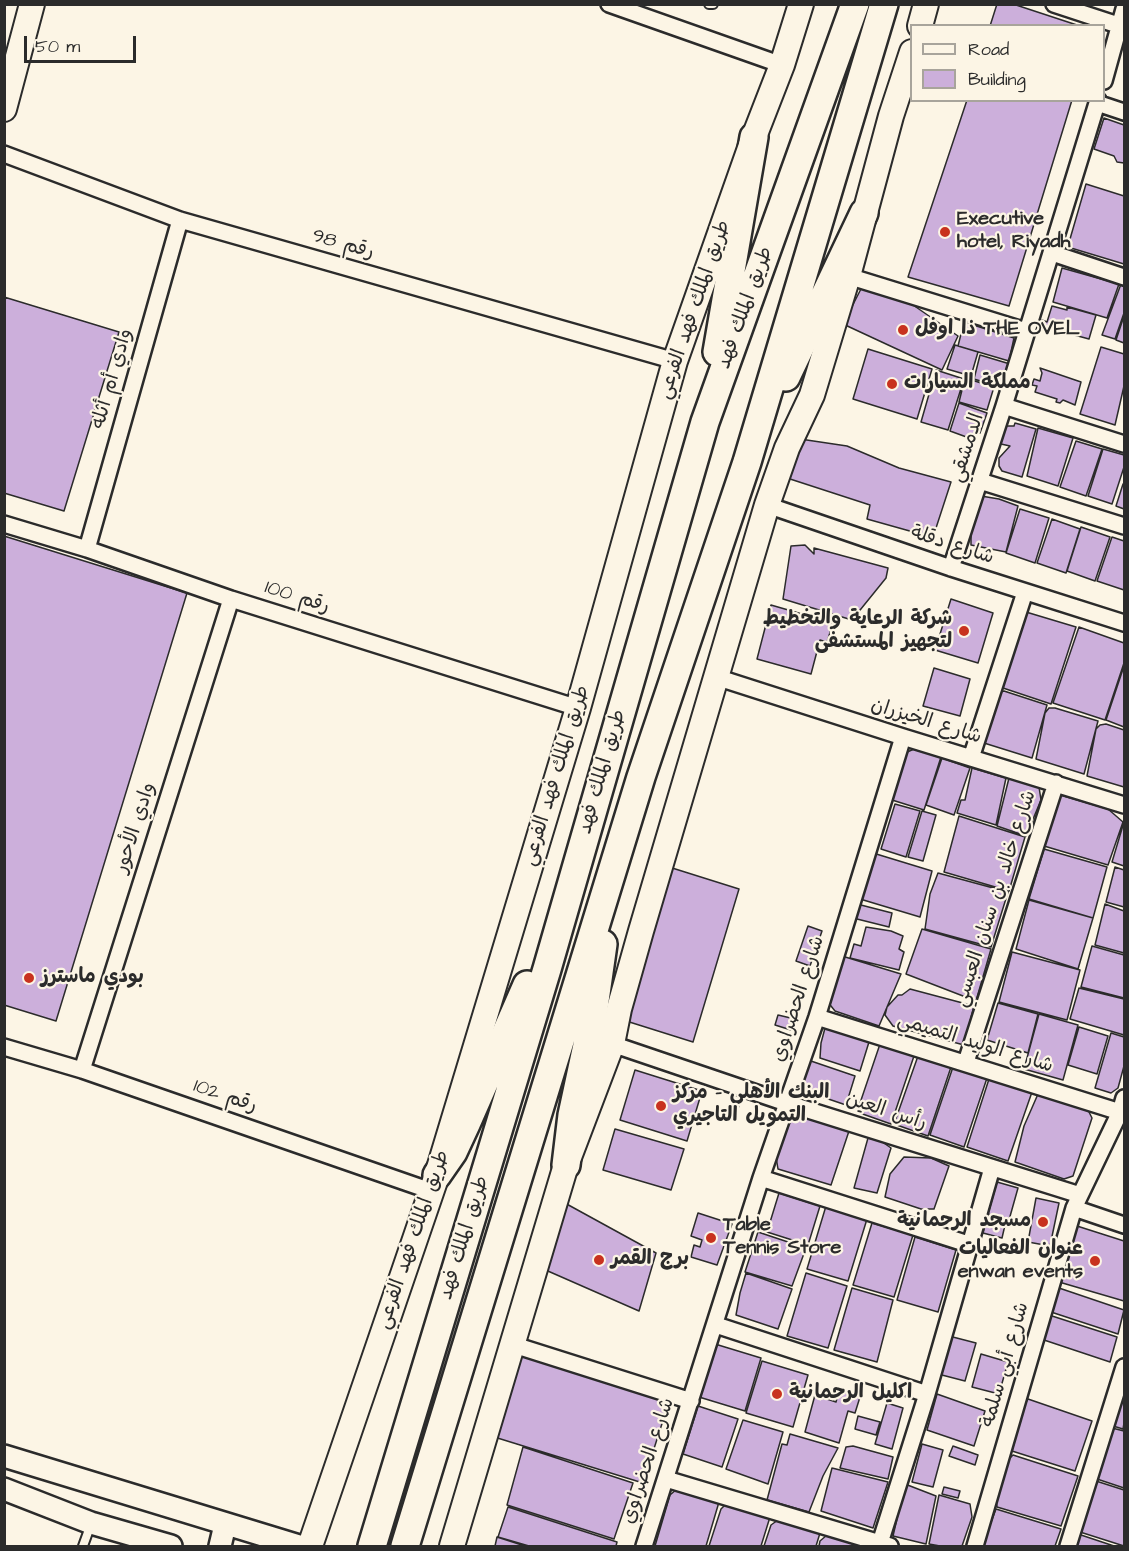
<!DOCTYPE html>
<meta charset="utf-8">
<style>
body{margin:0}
#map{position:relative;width:1129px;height:1551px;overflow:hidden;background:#fcf5e5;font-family:"Architects Daughter",sans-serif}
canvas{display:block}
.frame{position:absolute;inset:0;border:6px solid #2b2b2b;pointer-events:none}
.legend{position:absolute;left:910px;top:24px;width:195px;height:78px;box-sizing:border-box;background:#fcf5e5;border:2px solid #a8a49b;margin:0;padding:8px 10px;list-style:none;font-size:18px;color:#2b2b2b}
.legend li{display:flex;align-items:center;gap:12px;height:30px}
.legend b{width:30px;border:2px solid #a8a49b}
.scale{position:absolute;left:24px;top:36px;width:112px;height:27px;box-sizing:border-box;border:3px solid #2b2b2b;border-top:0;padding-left:8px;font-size:18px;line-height:21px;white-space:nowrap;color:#2b2b2b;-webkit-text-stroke:4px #fcf5e5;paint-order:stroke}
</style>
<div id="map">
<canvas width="1129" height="1551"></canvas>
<div class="frame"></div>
<ul class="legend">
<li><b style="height:8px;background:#fcf5e5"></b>Road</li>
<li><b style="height:16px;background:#ccafdb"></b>Building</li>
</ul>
<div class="scale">50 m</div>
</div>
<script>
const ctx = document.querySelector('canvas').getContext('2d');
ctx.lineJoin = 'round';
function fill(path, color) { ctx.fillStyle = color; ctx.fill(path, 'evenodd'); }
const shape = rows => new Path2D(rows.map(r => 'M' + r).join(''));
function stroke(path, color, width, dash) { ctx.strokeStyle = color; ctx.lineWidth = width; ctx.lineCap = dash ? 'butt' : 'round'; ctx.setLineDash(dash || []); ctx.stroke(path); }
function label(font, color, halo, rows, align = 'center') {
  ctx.font = font + ' "Architects Daughter","Playpen Sans Arabic",sans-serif'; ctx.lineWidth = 4.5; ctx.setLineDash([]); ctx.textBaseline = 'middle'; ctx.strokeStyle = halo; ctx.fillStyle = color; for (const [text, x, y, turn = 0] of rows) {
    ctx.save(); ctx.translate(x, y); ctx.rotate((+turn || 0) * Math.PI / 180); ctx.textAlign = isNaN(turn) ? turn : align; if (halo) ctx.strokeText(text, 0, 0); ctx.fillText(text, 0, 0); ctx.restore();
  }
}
const building = shape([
 [997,4,1013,4,1080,26,990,26,997,4],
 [967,100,1072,100,1009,306,908,277,967,100],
 [1104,118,1124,125,1124,163,1117,162,1114,156,1094,149,1104,118],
 [1086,184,1124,196,1124,264,1071,248,1070,239,1086,184],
 [1062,268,1119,284,1107,318,1053,302,1062,268],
 [1121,284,1124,285,1124,313,1115,339,1102,335,1121,284],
 [863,285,913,305,958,336,942,370,843,324,863,285],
 [4,297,119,332,64,511,4,493,4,297],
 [1052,306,1067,310,1067,307,1096,315,1089,339,1041,326,1042,320,1047,322,1052,306],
 [1124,316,1124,343,1116,340,1124,316],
 [964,322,1014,338,1009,361,958,346,964,322],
 [955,345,978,352,971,376,947,369,955,345],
 [1101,347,1124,354,1124,386,1115,425,1080,414,1101,347],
 [868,349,932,369,917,419,853,399,868,349],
 [980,355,1010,364,1003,388,974,379,980,355],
 [1040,368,1081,382,1075,405,1063,400,1060,403,1056,402,1057,399,1035,392,1037,386,1032,385,1034,379,1040,381,1042,373,1040,368],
 [936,370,964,379,948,430,921,422,936,370],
 [965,378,994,387,987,410,959,402,965,378],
 [959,403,987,413,980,433,975,431,972,439,950,431,959,403],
 [1015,423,1036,429,1022,477,1002,471,999,466,999,458,1010,446,1001,444,1000,438,1005,426,1014,426,1015,423],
 [1038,428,1073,438,1058,486,1027,476,1038,428],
 [800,439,847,446,899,468,951,482,936,528,924,535,867,519,870,505,787,478,800,439],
 [1076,441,1102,449,1086,496,1060,487,1076,441],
 [1103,449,1124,455,1124,467,1112,504,1088,496,1103,449],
 [1123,484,1124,485,1124,509,1116,506,1123,484],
 [981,496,999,499,1018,506,1006,552,971,545,971,530,981,496],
 [1020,509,1049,518,1035,563,1006,553,1020,509],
 [1052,519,1080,529,1066,573,1037,563,1052,519],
 [1081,527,1110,537,1095,581,1067,571,1081,527],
 [4,536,187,593,56,1021,4,1005,4,536],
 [1112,537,1124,541,1124,590,1097,581,1112,537],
 [805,545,814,554,814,548,888,568,886,578,852,620,783,599,791,546,805,545],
 [951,599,993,613,978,663,935,650,951,599],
 [771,605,833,623,827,642,820,640,811,674,757,659,771,605],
 [1026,612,1076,627,1051,704,1000,687,1026,612],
 [1079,627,1124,643,1124,663,1105,720,1053,703,1079,627],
 [1124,666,1124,727,1106,720,1124,666],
 [934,668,970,679,960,716,923,706,934,668],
 [1004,691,1047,705,1032,758,984,743,1000,692,1004,691],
 [1049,708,1055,708,1098,721,1084,774,1036,759,1045,713,1049,708],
 [1106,724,1124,730,1124,787,1087,776,1096,729,1100,725,1106,724],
 [914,749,941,757,924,810,892,800,905,753,914,749],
 [942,758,970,768,954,815,926,805,942,758],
 [972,768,1006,778,996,825,957,813,961,800,965,800,972,768],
 [1009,778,1039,787,1041,800,1026,836,997,826,1009,778],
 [1060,795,1108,809,1123,822,1108,865,1044,846,1060,795],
 [895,804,920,811,906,857,881,849,895,804],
 [922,811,936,815,923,861,908,857,922,811],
 [959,816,1025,837,1009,891,944,872,959,816],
 [1124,822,1124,866,1112,862,1124,822],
 [1044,849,1107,867,1093,918,1029,899,1044,849],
 [873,853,932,871,920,917,860,899,873,853],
 [669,867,739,889,693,1042,623,1020,669,867],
 [1115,867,1124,870,1124,907,1106,902,1115,867],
 [938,873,1008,892,991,947,925,929,930,894,938,873],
 [1029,900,1093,918,1078,969,1016,949,1029,900],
 [857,904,892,913,889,927,853,918,857,904],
 [1105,904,1124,911,1124,953,1095,945,1105,904],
 [808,926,822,931,810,966,796,961,808,926],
 [866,927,891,931,903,936,899,949,904,952,899,970,850,958,854,944,861,946,866,927],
 [922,929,991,949,976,1001,906,974,922,929],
 [1092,946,1124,955,1124,998,1081,987,1092,946],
 [1012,952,1080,970,1067,1020,999,1002,1012,952],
 [842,956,901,974,879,1026,835,1011,827,1001,842,956],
 [1079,988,1124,999,1124,1035,1070,1019,1079,988],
 [910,989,974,1006,964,1045,893,1026,885,1015,887,1007,898,995,902,995,910,989],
 [998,1003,1038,1014,1028,1053,987,1040,998,1003],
 [1039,1014,1078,1025,1063,1080,1024,1069,1039,1014],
 [778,1015,795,1019,791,1030,775,1025,778,1015],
 [1079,1027,1108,1036,1097,1074,1068,1065,1079,1027],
 [825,1028,869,1042,860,1071,820,1058,821,1043,825,1028],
 [1111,1033,1124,1037,1124,1066,1118,1088,1111,1093,1095,1088,1111,1033],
 [880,1044,914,1056,891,1124,857,1112,880,1044],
 [918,1056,951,1067,928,1136,894,1124,918,1056],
 [808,1060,855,1076,846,1105,799,1089,808,1060],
 [953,1067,987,1078,964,1147,930,1135,953,1067],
 [635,1070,702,1091,687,1141,620,1120,635,1070],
 [989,1079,1032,1092,1008,1161,967,1147,989,1079],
 [1038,1094,1088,1110,1092,1118,1073,1176,1064,1179,1015,1162,1024,1126,1038,1094],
 [802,1114,850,1128,831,1185,778,1169,776,1157,784,1126,793,1116,802,1114],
 [615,1129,684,1149,671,1190,603,1170,615,1129],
 [868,1138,881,1141,891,1148,877,1193,854,1188,868,1138],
 [904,1157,931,1158,949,1166,934,1209,921,1209,885,1197,890,1174,904,1157],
 [997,1182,1018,1188,1009,1220,988,1214,997,1182],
 [779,1193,820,1206,808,1245,767,1232,779,1193],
 [1036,1198,1059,1203,1050,1246,1028,1242,1036,1198],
 [563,1202,656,1253,639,1311,541,1268,563,1202],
 [826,1206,867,1219,848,1281,807,1269,826,1206],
 [698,1213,732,1224,717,1265,691,1257,694,1245,700,1247,702,1240,691,1236,698,1213],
 [986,1220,1005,1225,1002,1238,983,1233,986,1220],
 [872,1223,913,1235,894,1297,853,1285,872,1223],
 [1077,1226,1124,1241,1124,1301,1059,1282,1077,1226],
 [758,1232,806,1248,792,1286,745,1272,758,1232],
 [915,1237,956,1250,938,1312,897,1300,915,1237],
 [746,1273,792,1289,778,1329,736,1315,740,1293,746,1273],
 [806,1273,847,1286,828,1348,787,1336,806,1273],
 [852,1288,893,1300,877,1362,834,1350,852,1288],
 [1059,1288,1124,1310,1118,1334,1051,1312,1059,1288],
 [1049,1315,1117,1337,1110,1362,1041,1339,1049,1315],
 [949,1336,976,1343,965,1381,938,1374,949,1336],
 [715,1344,761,1358,745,1411,699,1397,715,1344],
 [516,1353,666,1399,667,1408,643,1483,491,1436,516,1353],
 [981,1354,1008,1362,999,1394,972,1387,981,1354],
 [762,1361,808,1375,793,1427,746,1413,762,1361],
 [839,1391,860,1397,855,1413,848,1411,839,1443,805,1432,815,1395,836,1402,839,1391],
 [937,1394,985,1411,974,1446,927,1430,937,1394],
 [1028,1399,1092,1421,1075,1471,1012,1451,1024,1405,1028,1399],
 [1121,1401,1124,1402,1124,1423,1123,1429,1113,1426,1121,1401],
 [887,1403,903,1408,892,1449,875,1444,887,1403],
 [698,1406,738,1419,722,1467,683,1454,698,1406],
 [858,1416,880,1422,876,1435,855,1429,858,1416],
 [743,1420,783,1432,768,1484,726,1469,743,1420],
 [1112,1428,1124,1431,1124,1488,1097,1479,1112,1428],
 [790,1434,838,1448,823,1476,809,1512,767,1500,782,1444,787,1445,790,1434],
 [922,1444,943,1450,933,1487,912,1482,922,1444],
 [853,1446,893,1457,888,1479,840,1468,846,1447,853,1446],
 [953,1446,978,1455,975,1465,949,1456,953,1446],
 [523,1447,633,1483,614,1539,507,1505,523,1447],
 [1013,1455,1078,1476,1061,1526,997,1507,996,1499,1006,1462,1013,1455],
 [832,1468,888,1482,873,1528,821,1511,832,1468],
 [1096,1481,1124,1490,1124,1546,1080,1532,1096,1481],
 [905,1484,936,1496,926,1544,893,1536,905,1484],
 [944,1487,960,1491,958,1498,942,1494,944,1487],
 [677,1489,719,1502,706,1546,655,1546,670,1495,677,1489],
 [939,1495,970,1504,972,1517,962,1546,940,1546,929,1544,939,1495],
 [727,1503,770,1517,761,1546,709,1546,721,1509,727,1503],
 [508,1507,617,1542,616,1546,529,1546,498,1537,508,1507],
 [996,1509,1061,1529,1055,1546,982,1546,996,1509],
 [778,1520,820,1533,816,1546,764,1546,771,1525,778,1520],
 [1078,1534,1114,1546,1075,1546,1078,1534],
 [827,1535,863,1546,819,1546,820,1541,827,1535],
 [497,1537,525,1546,495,1546,497,1537]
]);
fill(building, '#ccafdb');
stroke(building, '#2b2b2b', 1.5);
const lane = shape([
 [709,4,713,4],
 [83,1546,91,1524]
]);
const street = shape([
 [609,4,782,65],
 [1054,4,1124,27],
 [1104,81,1124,9],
 [1097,103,1124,112],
 [4,154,180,220,675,361],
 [1052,253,1124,277],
 [848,276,1026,331],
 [1004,406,1124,444],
 [980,481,1124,526],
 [767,505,951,568,1124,623],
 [4,524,87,549,231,599,578,708],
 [87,549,180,220],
 [951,568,1004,406,1098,100],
 [716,677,903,737,1124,805],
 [971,758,1025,592],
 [817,1017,1120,1112],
 [612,1044,786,1103,1080,1195],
 [4,1047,82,1070,431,1191],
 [966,1062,1056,783],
 [82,1070,231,599],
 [761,1178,971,1245],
 [1074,1208,1124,1225],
 [716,1325,927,1394],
 [511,1344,691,1401],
 [666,1479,890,1546],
 [880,1543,927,1394,992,1168],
 [644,1546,761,1178,817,1017,903,737],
 [975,1546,1074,1208,1120,1112,1124,1098],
 [1068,1546,1124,1367]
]);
const secondary = shape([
 [4,1456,299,1546],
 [4,1489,91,1523,171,1546],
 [220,1546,225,1525]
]);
const primary = shape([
 [920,26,926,4],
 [4,109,32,4],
 [310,1546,437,1175,578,708,675,361,754,137,782,65,801,4],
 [452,1546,566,1165,612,1044,619,1009,641,931,767,505,787,448,812,395,848,276,891,116,912,52]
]);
const highway = shape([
 [717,352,754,137],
 [786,377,864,213],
 [566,1165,572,1115,592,1022,603,944],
 [437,1175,453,1152,466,1124,527,985],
 [372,1546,547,969,705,422,855,4],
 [405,1546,641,777,747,462,884,4]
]);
stroke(lane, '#2b2b2b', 12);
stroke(street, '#2b2b2b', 20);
stroke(secondary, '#2b2b2b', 26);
stroke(primary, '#2b2b2b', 28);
stroke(highway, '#2b2b2b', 32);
stroke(lane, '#fcf5e5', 8);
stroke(street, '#fcf5e5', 15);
stroke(secondary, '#fcf5e5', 21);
stroke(primary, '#fcf5e5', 24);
stroke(highway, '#fcf5e5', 27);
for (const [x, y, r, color] of [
 [945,232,6,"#c8321e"],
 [903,330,6,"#c8321e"],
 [892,384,6,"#c8321e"],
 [964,631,6,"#c8321e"],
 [29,978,6,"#c8321e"],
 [661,1106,6,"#c8321e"],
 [1043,1222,6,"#c8321e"],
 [711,1238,6,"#c8321e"],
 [599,1260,6,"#c8321e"],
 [1095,1261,6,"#c8321e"],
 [777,1394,6,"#c8321e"]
]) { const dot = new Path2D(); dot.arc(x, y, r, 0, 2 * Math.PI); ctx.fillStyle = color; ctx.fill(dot); stroke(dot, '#fcf5e5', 2); }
label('bold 20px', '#2b2b2b', '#fcf5e5', [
 ["Executive",957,220],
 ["hotel, Riyadh",957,243],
 ["ذا اوفل THE OVEL",915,330],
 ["مملكة السيارات",904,384],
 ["شركة الرعاية والتخطيط",952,620,"right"],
 ["لتجهيز المستشفى",952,643,"right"],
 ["بودي ماسترز",41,978],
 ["البنك الأهلي - مركز",673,1094],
 ["التمويل التاجيري",673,1117],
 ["مسجد الرحمانية",1031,1222,"right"],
 ["Table",723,1226],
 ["Tennis Store",723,1249],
 ["عنوان الفعاليات",1083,1250,"right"],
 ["enwan events",1083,1273,"right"],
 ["برج القمر",611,1260],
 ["اكليل الرحمانية",789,1394]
], 'left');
label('20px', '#2b2b2b', '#fcf5e5', [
 ["رقم 98",343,245,16],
 ["طريق الملك فهد",746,308,-70],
 ["طريق الملك فهد الفرعي",695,310,-71],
 ["وادي أم أثله",113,379,-74],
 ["الدمشقي",968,448,-72],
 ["شارع دقلة",952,546,18],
 ["رقم 100",297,598,18],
 ["شارع الخيزران",926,722,17],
 ["طريق الملك فهد",603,772,-74],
 ["طريق الملك فهد الفرعي",557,776,-73],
 ["وادي الأحور",136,828,-72],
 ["شارع خالد بن سنان العبسي",996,899,-72],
 ["شارع الحضراوي",799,999,-72],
 ["شارع الوليد التميمي",975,1044,17],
 ["رقم 102",225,1097,19],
 ["رأس العين",886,1112,18],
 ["طريق الملك فهد",465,1238,-73],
 ["طريق الملك فهد الفرعي",414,1240,-71],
 ["شارع أبي سلمة",1006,1365,-74],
 ["شارع الحضراوي",649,1461,-72]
]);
</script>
